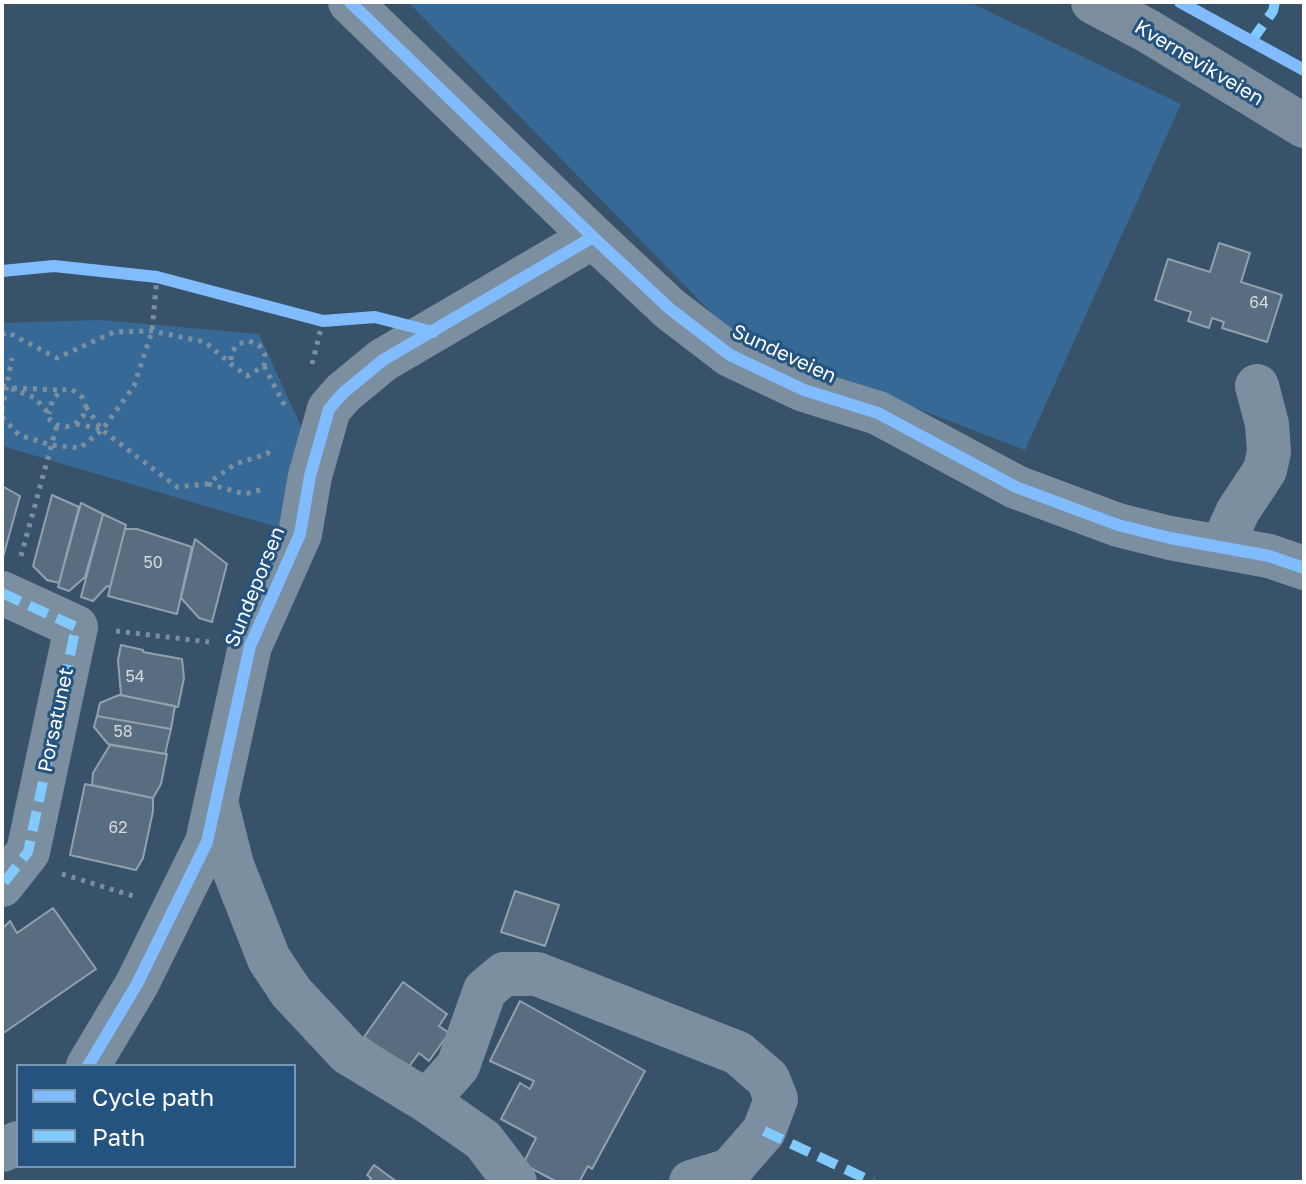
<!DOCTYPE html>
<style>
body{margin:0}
#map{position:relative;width:1306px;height:1184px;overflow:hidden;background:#385269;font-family:"Golos Text",sans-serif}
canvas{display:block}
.frame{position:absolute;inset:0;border:4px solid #fff;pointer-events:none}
.legend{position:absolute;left:16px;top:1064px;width:280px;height:104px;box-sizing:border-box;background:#23537e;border:2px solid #7b98b2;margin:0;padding:10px 14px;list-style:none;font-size:24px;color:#fff}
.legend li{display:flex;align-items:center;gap:16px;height:40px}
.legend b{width:40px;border:2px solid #7b98b2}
</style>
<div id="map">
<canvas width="1306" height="1184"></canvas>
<div class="frame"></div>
<ul class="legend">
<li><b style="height:10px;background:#80bcff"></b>Cycle path</li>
<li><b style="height:10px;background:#80caff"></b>Path</li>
</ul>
</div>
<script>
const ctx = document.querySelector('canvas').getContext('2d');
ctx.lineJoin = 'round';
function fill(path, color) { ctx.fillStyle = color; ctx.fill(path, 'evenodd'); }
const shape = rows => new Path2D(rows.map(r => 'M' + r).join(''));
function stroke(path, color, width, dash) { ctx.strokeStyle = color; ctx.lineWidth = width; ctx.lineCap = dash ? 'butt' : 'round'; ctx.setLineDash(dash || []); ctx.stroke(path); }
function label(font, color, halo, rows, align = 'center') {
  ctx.font = font + ' "Golos Text",sans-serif'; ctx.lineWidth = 6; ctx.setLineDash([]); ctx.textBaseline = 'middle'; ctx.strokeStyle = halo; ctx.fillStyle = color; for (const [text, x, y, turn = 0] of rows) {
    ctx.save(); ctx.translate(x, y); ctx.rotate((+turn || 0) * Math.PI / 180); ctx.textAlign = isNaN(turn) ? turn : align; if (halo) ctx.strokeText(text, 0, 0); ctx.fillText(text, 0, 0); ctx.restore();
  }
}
fill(shape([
 [408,2,969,2,1181,104,1025,450,737,339],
 [101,320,259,334,302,429,287,530,2,446,2,323]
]), '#366995');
const building = shape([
 [1219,243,1250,253,1241,282,1282,295,1267,342,1222,328,1224,322,1212,318,1209,328,1188,321,1191,312,1155,300,1168,259,1210,272,1219,243],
 [2,486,20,496,3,557,2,556,2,486],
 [52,495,79,507,59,583,47,580,33,566,52,495],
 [81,503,103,514,85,577,69,591,58,587,81,503],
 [103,514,126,525,110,587,107,586,93,601,81,597,103,514],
 [125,529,137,529,192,547,177,614,108,596,125,529],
 [195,539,227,564,212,622,199,618,181,598,195,539],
 [121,645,143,650,143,652,182,659,184,678,178,707,121,695,118,660,121,645],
 [119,695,175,706,171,729,97,716,100,703,119,695],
 [97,716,171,729,165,754,108,744,94,727,97,716],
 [110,745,167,754,161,784,153,798,92,785,93,773,110,745],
 [85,784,153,798,153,811,143,858,136,870,70,855,85,784],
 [515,891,559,905,545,946,501,932,515,891],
 [53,908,96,969,2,1034,2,929,10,921,17,933,53,908],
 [403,982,447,1014,439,1026,449,1033,429,1061,419,1053,408,1068,364,1037,403,982],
 [520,1001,645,1071,592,1169,588,1166,579,1182,557,1182,523,1164,536,1138,501,1119,520,1083,530,1089,534,1081,490,1061,520,1001],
 [374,1165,397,1182,369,1182,371,1178,367,1175,374,1165]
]);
fill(building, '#586d7f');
stroke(building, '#91a1ae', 2);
stroke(shape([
 [2,335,7,332,57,358,114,332,152,331,205,342,231,364,247,376,264,366,265,355,259,345,249,341,238,344,231,353,231,364],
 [312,364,323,321],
 [264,366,285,406],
 [2,385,35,398,49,414,50,420,57,425,66,427,75,424,83,416,86,407,82,397,71,389,61,390,52,401,49,414],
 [13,388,61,390],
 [86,407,102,430,177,487,207,484,235,464,267,454,273,446],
 [2,410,12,358],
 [2,417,19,435,51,445,80,448,102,430,134,386,152,331,157,277],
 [76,424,101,429],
 [208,484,245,494,264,489],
 [21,556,57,425],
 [116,631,209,642],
 [62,874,133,896]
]), '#7c8fa0', 5, [4, 6]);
stroke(shape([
 [350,2,593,237,670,309,730,355,804,390,878,413,1016,487,1118,525,1170,538,1269,556,1304,568],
 [1222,546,1238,511,1265,470,1269,452,1267,424,1257,386],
 [2,593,76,627,28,852,2,885],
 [217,805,232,865,269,959,291,992,348,1053,427,1101,483,1140,515,1182],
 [88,1066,137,984,207,842,250,646,300,534,310,476,329,409,343,393,383,360,593,237],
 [427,1101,458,1066,485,990,504,974,537,974,738,1053,768,1079,776,1099,764,1131,730,1170,691,1182],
 [2,1150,18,1143]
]), '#7c8fa0', 44);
stroke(shape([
 [1093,2,1148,31,1304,126]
]), '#7c8e9e', 44);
stroke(shape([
 [1251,42,1273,11,1275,2],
 [2,593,76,627,28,852,2,885],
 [764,1131,873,1182]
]), '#80caff', 10, [20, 10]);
stroke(shape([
 [350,2,593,237,670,309,730,355,804,390,878,413,1016,487,1118,525,1170,538,1269,556,1304,568],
 [1180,2,1304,70],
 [2,271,54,266,157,277,323,321,375,317,433,332],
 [88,1066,137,984,207,842,250,646,300,534,310,476,329,409,343,393,383,360,593,237]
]), '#80bcff', 12);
label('16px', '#d5dadf', null, [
 ["64",1259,303],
 ["50",153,563],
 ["54",135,677],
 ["58",123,732],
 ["62",118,828]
]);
label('20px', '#fff', '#23537e', [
 ["Kvernevikveien",1199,63,31],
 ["Sundeveien",784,354,25],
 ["Sundeporsen",255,587,-68],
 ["Porsatunet",56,720,-78]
]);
</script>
